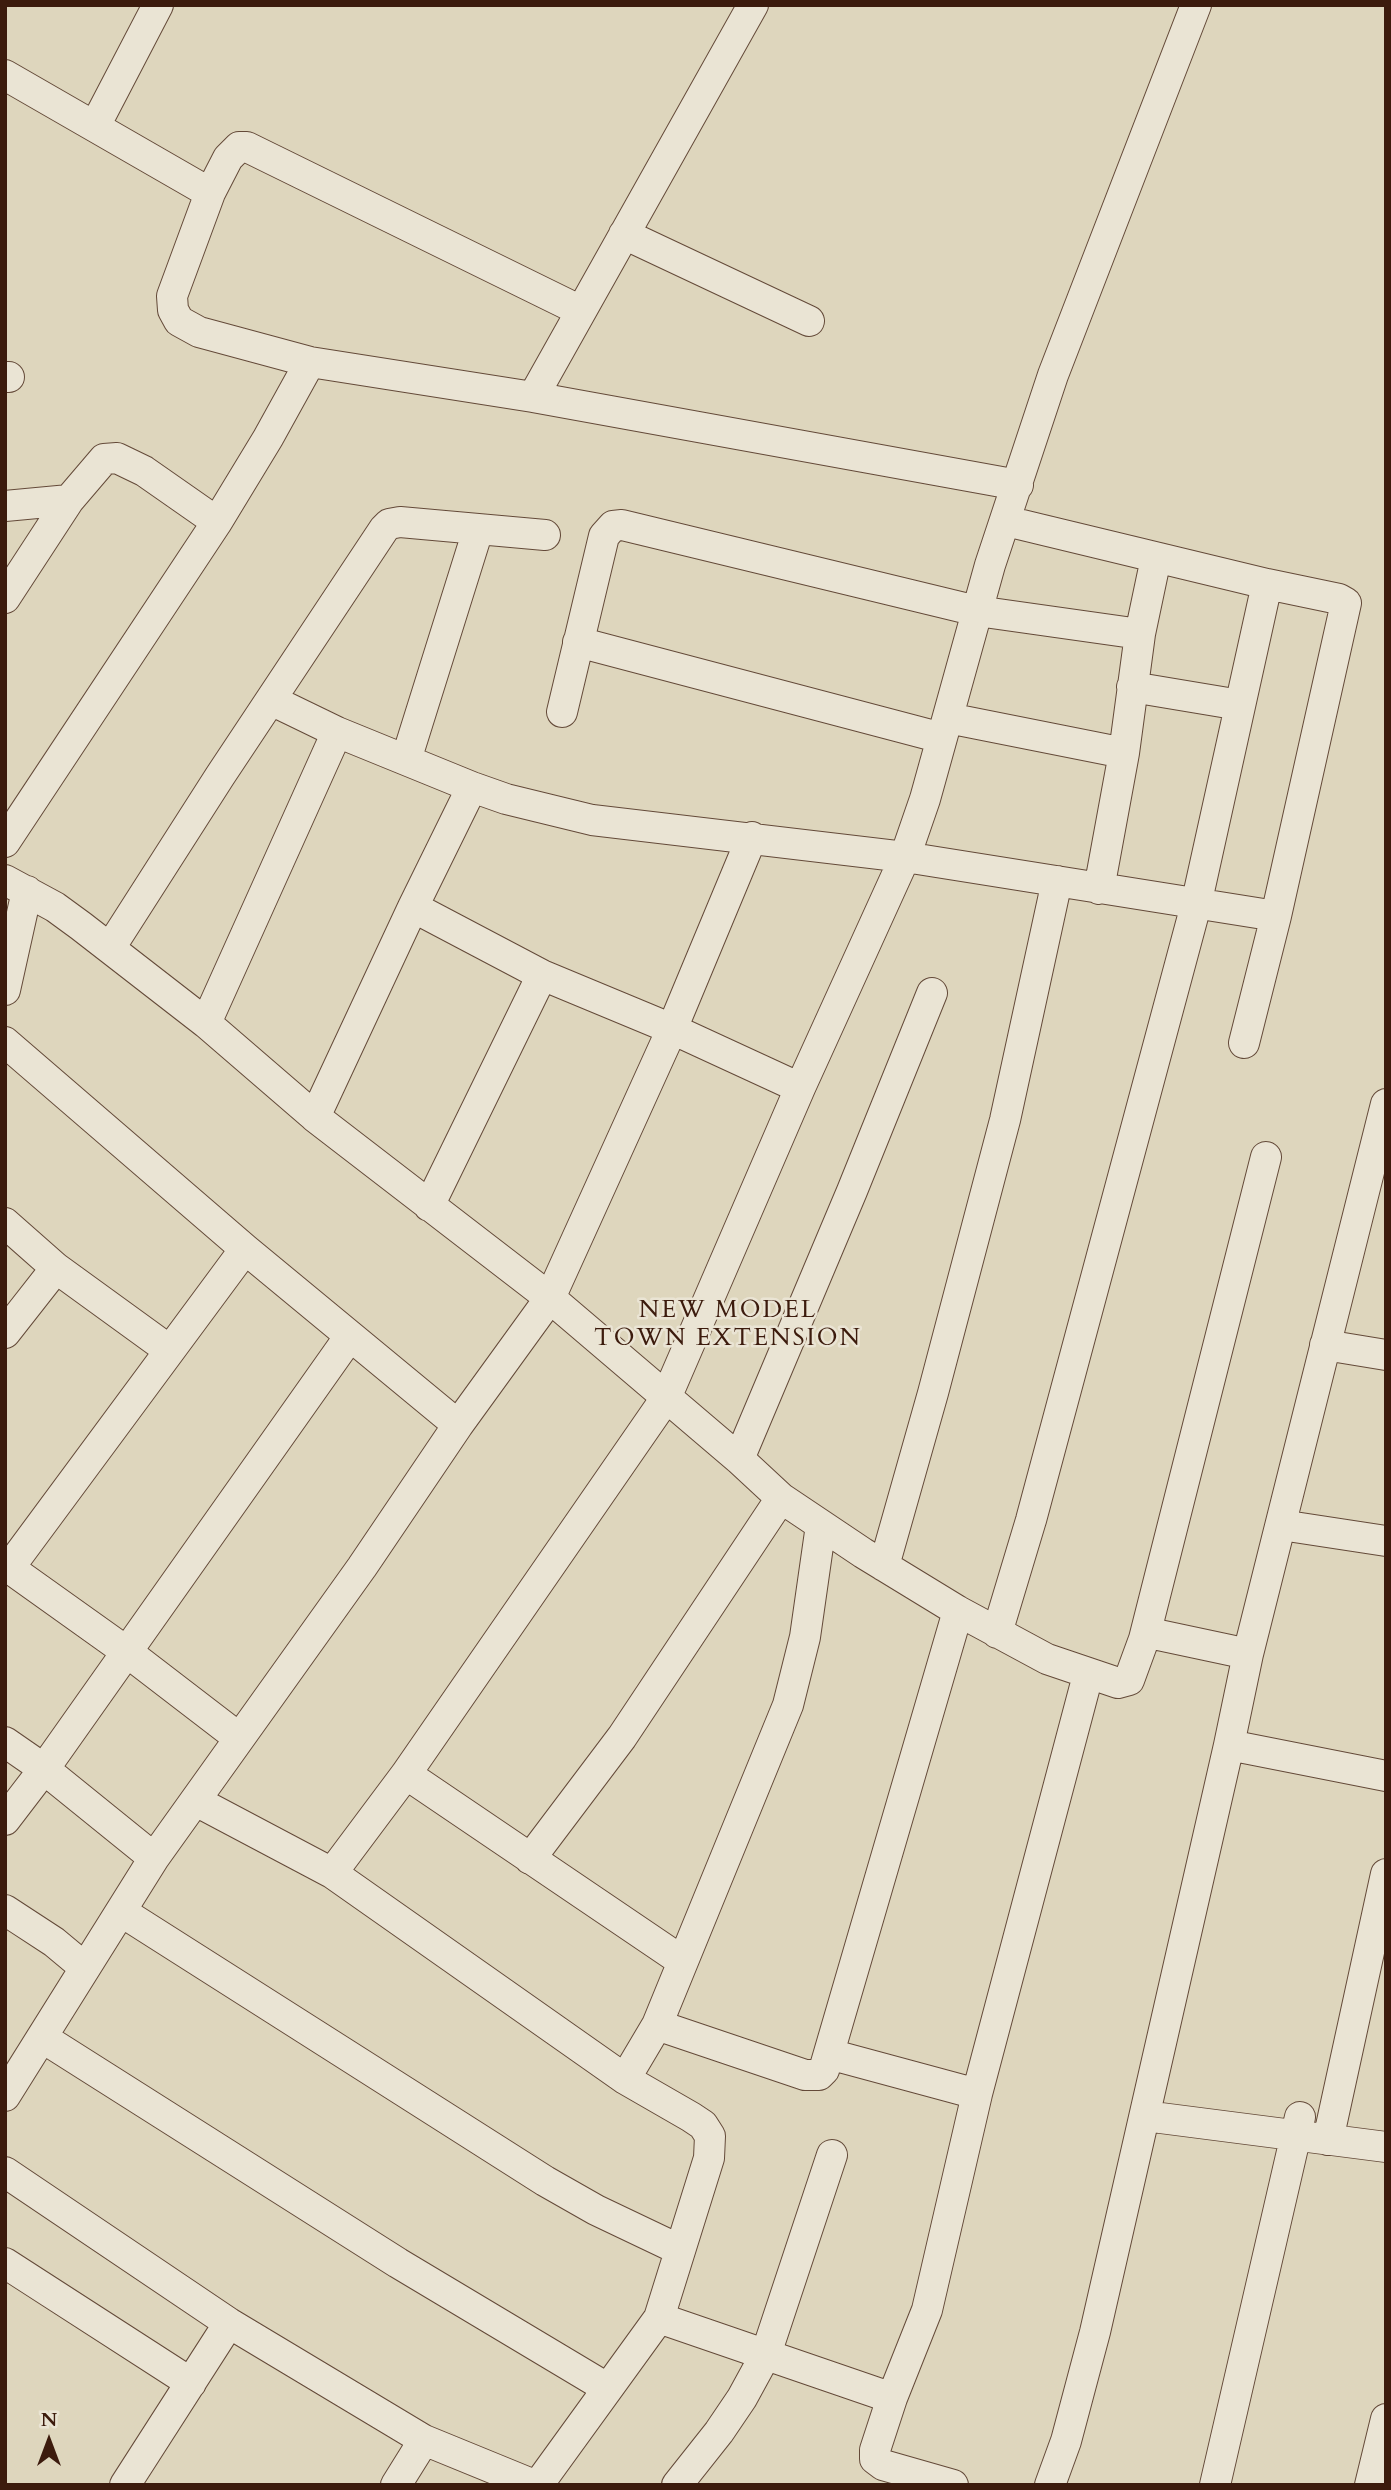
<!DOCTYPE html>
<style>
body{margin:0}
#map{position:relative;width:1391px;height:2490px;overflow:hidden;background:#ded6bd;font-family:Cardo,serif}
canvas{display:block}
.frame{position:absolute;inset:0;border:7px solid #3c1b0d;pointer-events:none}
.north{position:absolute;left:14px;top:2406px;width:70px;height:70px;-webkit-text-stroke:5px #eae4d4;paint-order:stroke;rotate:0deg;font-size:19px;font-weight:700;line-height:28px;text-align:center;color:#3c1b0d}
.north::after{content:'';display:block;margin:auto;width:24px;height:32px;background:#3c1b0d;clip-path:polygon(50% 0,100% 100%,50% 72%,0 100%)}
</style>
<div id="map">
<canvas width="1391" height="2490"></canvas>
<div class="frame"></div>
<div class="north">N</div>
</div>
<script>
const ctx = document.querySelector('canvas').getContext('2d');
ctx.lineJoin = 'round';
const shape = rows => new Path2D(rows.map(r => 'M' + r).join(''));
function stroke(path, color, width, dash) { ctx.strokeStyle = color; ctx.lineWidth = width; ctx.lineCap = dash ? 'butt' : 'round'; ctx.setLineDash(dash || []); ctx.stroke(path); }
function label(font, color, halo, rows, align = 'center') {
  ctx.font = font + ' Cardo,serif'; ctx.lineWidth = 5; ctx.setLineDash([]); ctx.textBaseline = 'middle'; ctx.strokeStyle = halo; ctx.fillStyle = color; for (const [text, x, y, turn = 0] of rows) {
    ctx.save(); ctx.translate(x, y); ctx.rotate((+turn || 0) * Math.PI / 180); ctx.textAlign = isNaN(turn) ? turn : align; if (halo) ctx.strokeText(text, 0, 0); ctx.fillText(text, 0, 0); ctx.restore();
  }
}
const minor = shape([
 [5,75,210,193],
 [95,126,158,5],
 [624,234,809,321],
 [581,311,247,147,239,147,228,158,210,193,172,296,173,310,179,321,199,332,310,362,533,397,1018,485],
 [5,377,9,377],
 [533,397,753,5],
 [5,506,69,500],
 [1006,521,1267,584,1339,599,1346,603,1276,916,1244,1043],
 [5,598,69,500,104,459,117,458,144,471,217,522],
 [578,642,942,738],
 [1132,687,1240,705],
 [271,700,337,732,472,787,506,799,592,820,905,857,1276,916],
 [562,712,604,536,613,526,622,525,977,611,1140,634],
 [948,718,1124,753],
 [406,760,478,530],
 [5,842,217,522,268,438,310,362],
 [5,880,55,907,81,926,206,1023,315,1117,550,1298,739,1459,781,1498,863,1553,958,1611,1047,1659,1118,1683,1129,1680,1144,1639,1154,1634,1248,1654],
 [1099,889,1124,753,1140,634,1156,558],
 [413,907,542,975,672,1029,800,1088],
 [110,948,220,776,384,529,389,524,400,522,545,535],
 [5,990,27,891],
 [206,1023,337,732],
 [5,1042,245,1249,458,1425],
 [315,1117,413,907,472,787],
 [429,1206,542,975],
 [5,1223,56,1268,169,1350],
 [5,1333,56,1268],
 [1325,1345,1386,1355],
 [739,1459,852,1191,932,993],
 [1281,1525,1386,1541],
 [5,1565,127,1652,239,1738],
 [884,1566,933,1393,1005,1120,1057,881],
 [9,1568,245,1249],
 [997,1633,1031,1520,1196,905,1267,584],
 [1144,1639,1266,1157],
 [5,1742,44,1769,154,1858],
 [1229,1745,1386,1776],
 [406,1774,682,1961],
 [196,1801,332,1873,625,2079,691,2117,703,2125,710,2136,709,2158,659,2318,538,2485],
 [5,1820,44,1769,350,1336],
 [530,1859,622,1737,781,1498],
 [332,1873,406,1774,666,1398,800,1088,905,857,925,799,990,565,1053,375,1196,5],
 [5,1910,54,1942,84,1967],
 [122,1912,545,2181,596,2210,680,2250],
 [657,2025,805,2075,819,2075,824,2070,958,1611],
 [43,2038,398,2263,607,2388],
 [829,2054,977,2094],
 [625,2079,657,2025,788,1705,805,1637,821,1525],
 [5,2096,154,1858,362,1567,458,1425,550,1298,672,1029,752,837],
 [1145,2116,1386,2147],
 [1328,2140,1386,1874],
 [5,2172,229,2323,424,2440,534,2485],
 [5,2263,191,2383],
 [659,2318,892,2398],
 [125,2485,229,2323],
 [396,2485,424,2440],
 [677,2485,719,2432,742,2398,766,2354,832,2155],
 [953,2485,883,2465,875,2459,875,2450,892,2398,927,2310,977,2094,1088,1675],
 [1050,2485,1066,2441,1095,2332,1229,1745,1248,1654,1386,1104],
 [1215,2485,1300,2117],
 [1370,2485,1386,2419]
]);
stroke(minor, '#644a39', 32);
stroke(minor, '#eae4d4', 30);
ctx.letterSpacing = '2px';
label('24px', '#3c1b0d', '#eae4d4', [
 ["NEW MODEL",728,1311],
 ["TOWN EXTENSION",728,1339]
]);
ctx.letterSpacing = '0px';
</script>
